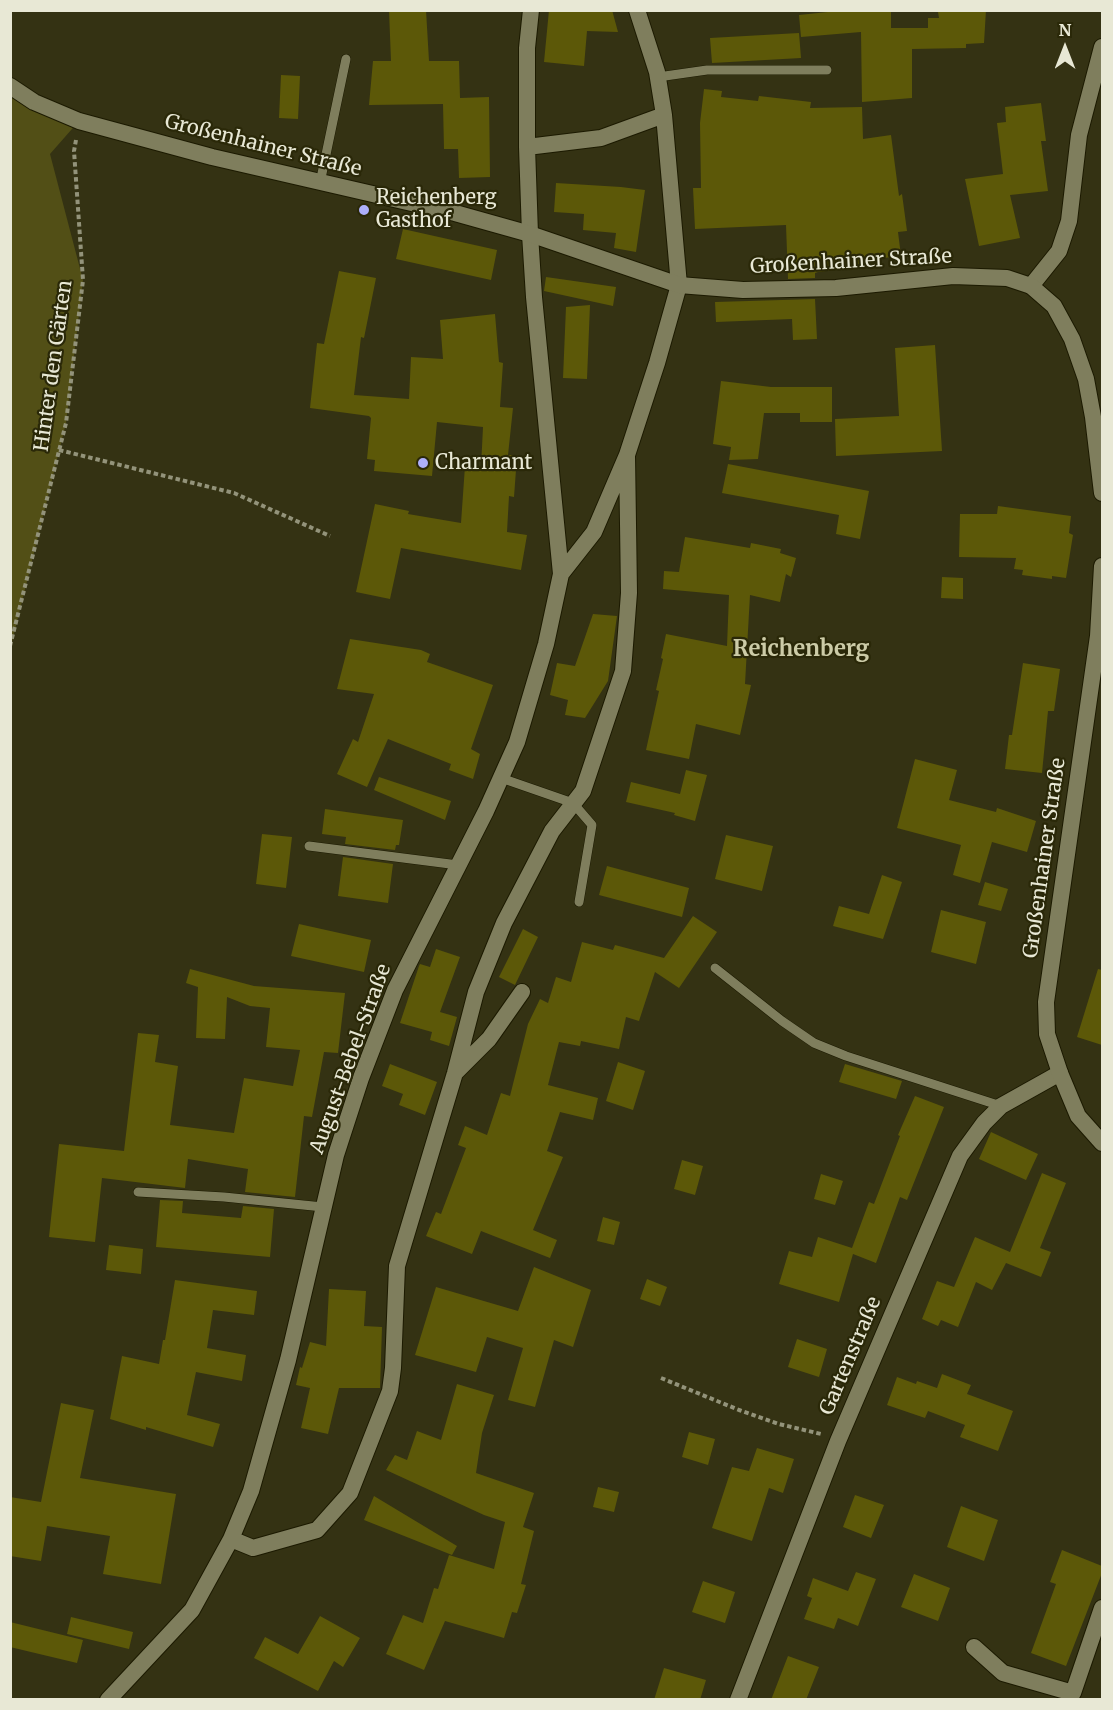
<!DOCTYPE html>
<meta charset="utf-8">
<style>
body{margin:0}
#map{position:relative;width:1113px;height:1710px;overflow:hidden;background:#343213;font-family:Merriweather,serif}
canvas{display:block}
.frame{position:absolute;inset:0;border:12px solid #e8e8d5;pointer-events:none}
.north{position:absolute;left:1035px;top:18px;width:60px;height:60px;-webkit-text-stroke:4px #2a2808;paint-order:stroke;rotate:0deg;font-size:16px;font-weight:700;line-height:24px;text-align:center;color:#e8e8d5}
.north::after{content:'';display:block;margin:auto;width:21px;height:27px;background:#e8e8d5;clip-path:polygon(50% 0,100% 100%,50% 72%,0 100%)}
</style>
<div id="map">
<canvas width="1113" height="1710"></canvas>
<div class="frame"></div>
<div class="north">N</div>
</div>
<script>
const ctx = document.querySelector('canvas').getContext('2d');
ctx.lineJoin = 'round';
function fill(path, color) { ctx.fillStyle = color; ctx.fill(path, 'evenodd'); }
const shape = rows => new Path2D(rows.map(r => 'M' + r).join(''));
function stroke(path, color, width, dash) { ctx.strokeStyle = color; ctx.lineWidth = width; ctx.lineCap = dash ? 'butt' : 'round'; ctx.setLineDash(dash || []); ctx.stroke(path); }
function label(font, color, halo, rows, align = 'center') {
  ctx.font = font + ' Merriweather,serif'; ctx.lineWidth = 4.5; ctx.setLineDash([]); ctx.textBaseline = 'middle'; ctx.strokeStyle = halo; ctx.fillStyle = color; for (const [text, x, y, turn = 0] of rows) {
    ctx.save(); ctx.translate(x, y); ctx.rotate((+turn || 0) * Math.PI / 180); ctx.textAlign = isNaN(turn) ? turn : align; if (halo) ctx.strokeText(text, 0, 0); ctx.fillText(text, 0, 0); ctx.restore();
  }
}
fill(shape([
 [11,86,79,121,50,154,83,280,66,423,11,646]
]), '#524f16');
fill(shape([
 [389,10,426,10,429,61,459,61,460,98,489,97,490,177,459,178,458,149,444,149,443,104,369,105,373,61,391,61],
 [549,10,612,10,618,32,587,31,584,66,544,62],
 [847,10,891,10,891,28,928,28,928,18,939,18,938,12,986,10,984,43,966,44,966,48,912,49,912,98,862,102,861,32,801,37,799,15],
 [799,33,801,58,712,63,710,38],
 [281,75,300,76,298,119,279,118],
 [704,89,722,91,721,97,758,101,759,96,811,102,810,108,862,107,863,139,891,135,899,196,902,194,907,231,898,232,901,256,866,260,867,266,818,272,815,273,815,278,788,279,786,225,695,229,693,188,701,188,700,123],
 [1041,103,1046,141,1041,141,1048,191,1010,195,1020,238,979,246,965,179,1003,174,997,123,1006,122,1005,107],
 [556,183,621,187,645,190,636,252,614,248,616,233,583,230,584,214,554,212],
 [403,229,497,250,491,280,396,259],
 [339,271,376,278,364,338,361,337,354,395,409,399,411,357,443,359,440,320,495,314,499,362,503,363,500,407,513,408,508,455,513,455,512,470,516,470,514,497,509,496,507,532,527,535,521,570,401,548,390,599,356,592,375,504,409,511,408,514,461,523,465,466,481,467,483,427,437,422,432,476,374,471,375,460,367,459,371,418,369,416,310,408,317,343,324,344],
 [546,277,616,287,613,306,544,291],
 [815,299,817,339,793,340,792,319,716,322,715,302],
 [590,305,587,379,563,378,566,307],
 [935,345,942,451,836,456,835,419,899,416,895,348],
 [721,381,771,387,832,387,832,422,800,422,800,413,764,413,758,459,729,460,731,447,713,444],
 [728,464,869,491,860,539,836,534,839,515,722,493],
 [998,506,1071,516,1069,533,1073,535,1066,578,1052,576,1052,579,1022,575,1023,570,1014,569,1016,558,959,557,960,514,997,514],
 [685,537,750,548,751,543,781,549,780,553,796,558,791,577,786,574,780,602,750,595,745,684,751,685,740,735,696,724,689,759,646,750,659,691,656,690,663,659,661,658,666,634,727,646,729,595,663,589,664,571,679,572],
 [942,577,963,578,963,599,941,598],
 [593,614,617,616,608,681,585,718,565,715,568,700,550,695,557,663,575,666],
 [350,639,421,650,430,654,427,662,493,685,471,749,480,754,473,779,449,770,451,764,388,739,367,787,337,774,353,739,358,742,374,694,337,689],
 [1023,663,1060,669,1054,711,1048,711,1042,773,1005,769,1009,735,1012,735],
 [915,759,957,770,949,800,996,812,997,808,1036,821,1027,852,992,842,980,883,953,875,961,845,897,828],
 [686,770,707,775,695,821,674,815,675,813,626,802,631,782,680,794],
 [379,777,451,801,445,820,374,790],
 [325,809,403,820,399,845,396,845,395,850,345,844,346,837,322,834],
 [262,834,292,837,286,888,256,884],
 [726,835,773,846,762,891,715,879],
 [343,857,393,864,388,903,338,896],
 [607,866,689,888,682,917,599,895],
 [882,875,902,882,883,939,833,926,839,906,869,914],
 [985,882,1008,889,1001,911,978,905],
 [941,910,986,922,976,964,931,952],
 [693,916,717,932,679,988,655,972,639,1021,626,1017,619,1049,581,1041,580,1046,559,1042,548,1085,598,1098,593,1120,560,1112,547,1151,563,1157,533,1230,557,1240,550,1258,481,1231,472,1254,426,1236,436,1212,441,1214,466,1148,458,1145,465,1126,487,1135,501,1093,510,1096,528,1024,540,999,548,1003,556,977,571,982,582,942,613,950,615,945,664,958],
 [299,924,371,940,364,972,291,956],
 [523,929,538,937,515,985,499,977],
 [436,949,460,957,440,1012,457,1017,449,1046,430,1040,432,1032,400,1023,419,966,420,964,430,967],
 [190,969,254,986,345,993,338,1053,324,1052,312,1117,304,1116,295,1197,245,1192,248,1169,188,1159,185,1188,102,1178,95,1242,49,1237,59,1144,124,1151,138,1033,159,1035,155,1062,178,1066,170,1125,234,1133,244,1078,293,1086,300,1050,266,1047,270,1008,250,1006,227,997,225,1039,196,1038,198,987,186,983],
 [1098,969,1102,970,1102,1045,1077,1037],
 [618,1062,645,1071,633,1110,606,1101],
 [390,1064,437,1082,425,1115,399,1105,403,1094,382,1086],
 [845,1064,902,1081,896,1099,839,1082],
 [915,1096,944,1107,907,1200,900,1197,876,1263,853,1254,839,1302,779,1284,789,1251,812,1257,818,1237,852,1248,869,1202,874,1204,900,1136,898,1135],
 [991,1132,1038,1154,1026,1180,979,1159],
 [682,1160,703,1166,695,1195,674,1189],
 [1042,1173,1066,1183,1040,1248,1051,1252,1041,1277,1006,1263,992,1290,976,1282,958,1327,941,1320,938,1326,922,1319,937,1281,954,1287,975,1237,1010,1252],
 [821,1174,843,1181,835,1205,814,1199],
 [160,1200,183,1201,182,1213,241,1218,243,1206,274,1209,270,1257,156,1247],
 [603,1217,620,1222,614,1245,597,1241],
 [109,1245,143,1249,141,1274,106,1270],
 [534,1267,591,1290,573,1347,554,1340,535,1407,508,1400,523,1348,487,1337,476,1372,415,1355,436,1287,518,1311],
 [647,1279,667,1287,660,1306,640,1299],
 [175,1280,257,1291,254,1315,213,1310,207,1348,246,1355,242,1381,196,1372,187,1415,220,1424,213,1447,146,1427,146,1430,110,1419,122,1356,159,1364,163,1340,165,1340],
 [329,1289,366,1291,364,1326,382,1327,380,1388,339,1388,328,1434,301,1428,310,1388,296,1385,300,1367,302,1368,310,1342,326,1346],
 [797,1339,827,1349,819,1377,788,1367],
 [942,1374,971,1385,967,1394,1013,1411,998,1451,960,1437,965,1425,928,1411,925,1418,887,1405,897,1377,916,1384,917,1381,937,1388],
 [457,1384,494,1395,482,1433,476,1473,534,1493,523,1527,534,1531,521,1584,526,1585,517,1613,512,1612,504,1638,445,1621,424,1670,386,1654,403,1615,423,1623,434,1588,438,1589,449,1555,494,1569,505,1522,484,1515,386,1470,395,1455,407,1460,417,1431,441,1440],
 [61,1403,94,1410,80,1478,176,1494,161,1584,103,1574,110,1536,47,1526,41,1561,10,1556,10,1497,41,1502],
 [689,1432,715,1439,708,1465,682,1457],
 [757,1448,794,1459,783,1493,769,1488,752,1541,712,1528,732,1467,749,1471],
 [598,1487,619,1492,614,1512,593,1507],
 [855,1495,884,1505,871,1538,843,1527],
 [374,1496,457,1546,452,1555,364,1520],
 [961,1506,998,1520,984,1561,947,1547],
 [1062,1550,1102,1566,1102,1573,1066,1666,1031,1653,1056,1584,1050,1582],
 [856,1572,876,1579,858,1626,838,1618,834,1629,804,1619,812,1598,807,1596,813,1578,848,1591],
 [914,1574,950,1588,938,1621,901,1607],
 [703,1581,735,1592,725,1623,692,1612],
 [320,1616,360,1638,343,1667,334,1661,318,1691,254,1658,265,1637,298,1654],
 [71,1617,133,1632,129,1649,67,1634],
 [10,1622,83,1640,77,1663,10,1647],
 [788,1656,819,1667,806,1700,771,1700],
 [664,1668,706,1680,700,1700,654,1700]
]), '#5c5808');
const service = shape([
 [658,77,707,70,827,70],
 [320,183,346,59],
 [501,778,573,803,592,825,579,902],
 [309,846,458,865],
 [715,968,782,1021,814,1043,846,1056,1001,1106],
 [138,1192,224,1197,323,1207]
]);
const minor = shape([
 [527,147,601,138,664,115],
 [1031,286,1059,251,1069,221,1079,135,1102,47],
 [561,574,594,532,627,455,657,363,679,285,664,115,657,72,637,10],
 [456,1072,489,1039,522,992],
 [231,1539,253,1548,317,1530,350,1493,390,1391,393,1368,397,1266,455,1073,476,992,504,923,552,831,583,791,623,671,629,593,627,455],
 [974,1647,1003,1673,1073,1693,1102,1608],
 [108,1700,192,1610,231,1539,251,1491,288,1360,336,1155,361,1078,395,990,486,811,517,742,546,644,561,574,534,297,530,234,527,147,527,48,531,10],
 [738,1700,838,1441,960,1156,984,1123,1001,1106,1060,1073]
]);
const tertiary = shape([
 [10,86,34,102,79,121,212,157,455,213,530,234,679,285,743,290,836,288,953,276,1007,278,1031,286,1054,306,1072,339,1086,379,1093,417,1102,493],
 [1102,566,1098,636,1046,1002,1047,1034,1060,1073,1078,1116,1102,1143]
]);
stroke(service, '#1c1a00', 10);
stroke(minor, '#1c1a00', 18);
stroke(tertiary, '#1c1a00', 18);
stroke(shape([
 [59,450,234,493,330,536],
 [10,646,66,423,83,280,74,151,76,140],
 [661,1378,739,1410,779,1424,821,1434]
]), '#93937a', 4, [4.5, 3]);
stroke(service, '#7f7e5d', 9);
stroke(minor, '#7f7e5d', 16);
stroke(tertiary, '#7f7e5d', 16);
for (const [x, y, r, color] of [
 [364,210,6,"#adaffb"],
 [423,463,6,"#adaffb"]
]) { const dot = new Path2D(); dot.arc(x, y, r, 0, 2 * Math.PI); ctx.fillStyle = color; ctx.fill(dot); stroke(dot, '#2a2808', 2); }
label('20px', '#e8e8d5', '#2a2808', [
 ["Großenhainer Straße",263,146,14],
 ["Großenhainer Straße",851,262,-3],
 ["Hinter den Gärten",54,366,-82],
 ["Großenhainer Straße",1045,858,-82],
 ["August-Bebel-Straße",351,1059,-70],
 ["Gartenstraße",851,1356,-67]
]);
label('20px', '#e8e8d5', '#2a2808', [
 ["Reichenberg",376,198],
 ["Gasthof",376,221],
 ["Charmant",435,463]
], 'left');
label('bold 22px', '#cccba7', '#2a2808', [
 ["Reichenberg",801,650]
]);
</script>
